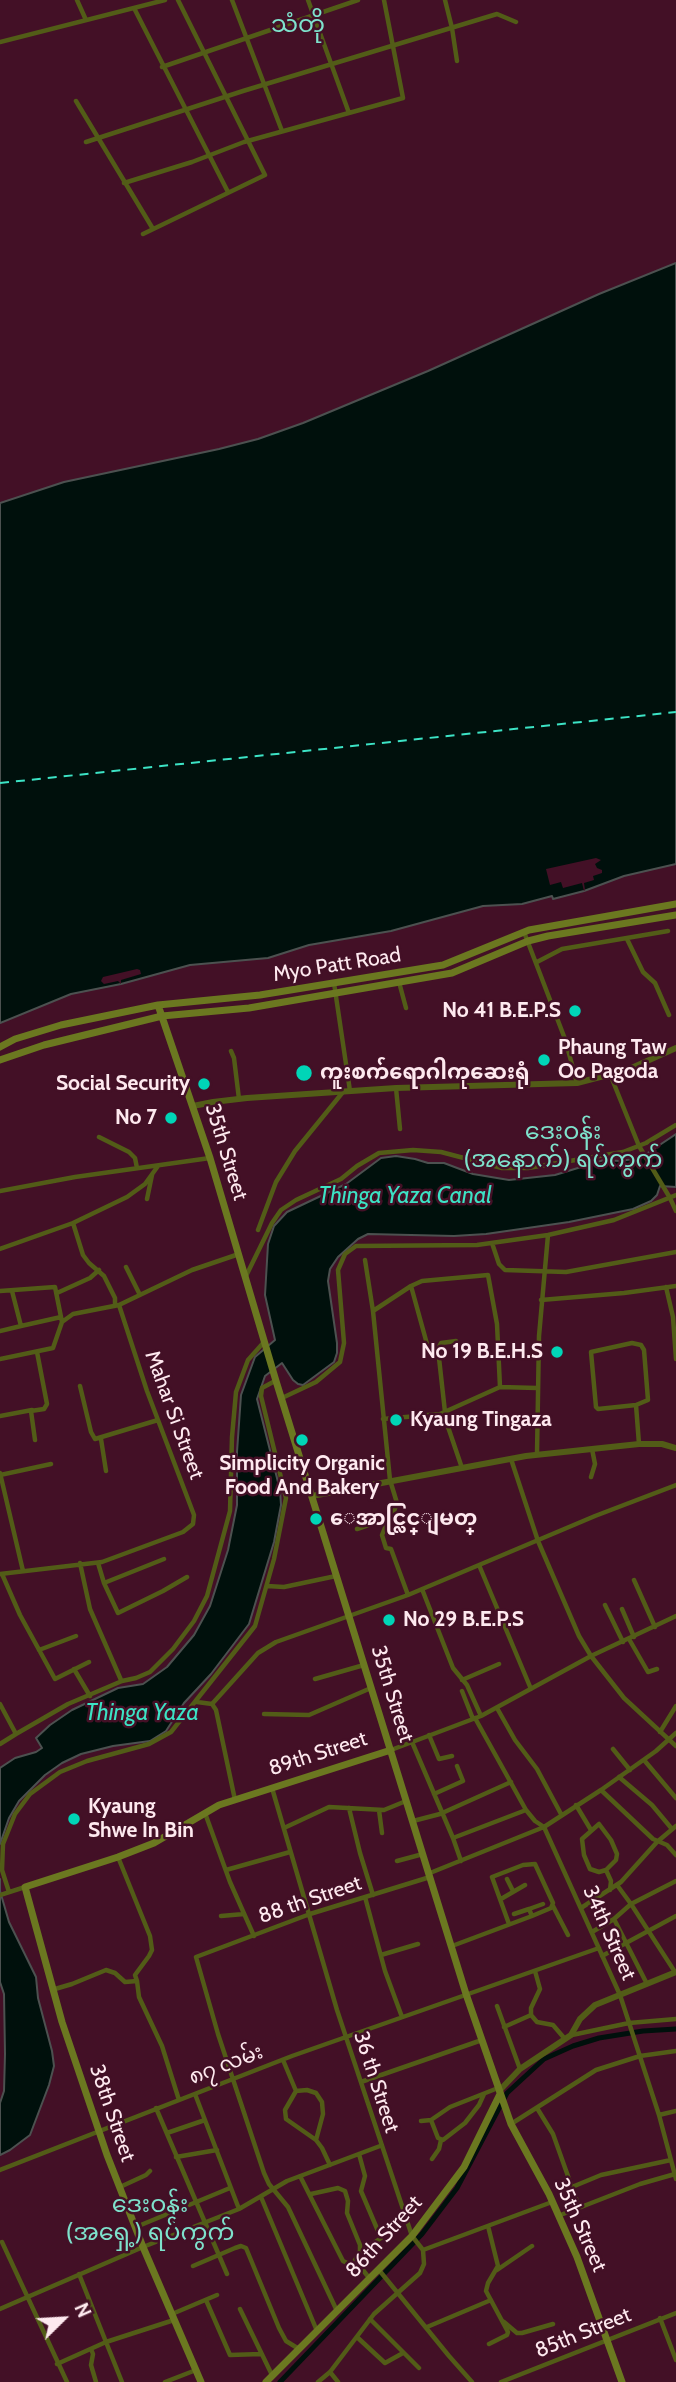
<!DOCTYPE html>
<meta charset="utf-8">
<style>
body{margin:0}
#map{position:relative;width:676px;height:2382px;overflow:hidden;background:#431026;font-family:Cabin,sans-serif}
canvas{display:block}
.north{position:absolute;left:28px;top:2284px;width:70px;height:70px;-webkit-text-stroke:5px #431026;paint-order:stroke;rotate:66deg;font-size:19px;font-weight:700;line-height:28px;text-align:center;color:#fee9ef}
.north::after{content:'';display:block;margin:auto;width:24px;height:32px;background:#fee9ef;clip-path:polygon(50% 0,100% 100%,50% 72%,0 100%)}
</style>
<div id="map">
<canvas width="676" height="2382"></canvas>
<div class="north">N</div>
</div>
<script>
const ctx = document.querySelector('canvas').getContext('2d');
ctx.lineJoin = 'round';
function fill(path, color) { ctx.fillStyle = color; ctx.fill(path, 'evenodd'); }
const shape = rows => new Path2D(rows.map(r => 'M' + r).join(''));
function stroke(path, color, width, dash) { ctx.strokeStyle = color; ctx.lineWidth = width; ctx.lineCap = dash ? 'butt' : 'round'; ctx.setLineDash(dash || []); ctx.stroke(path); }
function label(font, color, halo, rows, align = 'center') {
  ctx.font = font + ' Cabin,"Noto Sans Myanmar",sans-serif'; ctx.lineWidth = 5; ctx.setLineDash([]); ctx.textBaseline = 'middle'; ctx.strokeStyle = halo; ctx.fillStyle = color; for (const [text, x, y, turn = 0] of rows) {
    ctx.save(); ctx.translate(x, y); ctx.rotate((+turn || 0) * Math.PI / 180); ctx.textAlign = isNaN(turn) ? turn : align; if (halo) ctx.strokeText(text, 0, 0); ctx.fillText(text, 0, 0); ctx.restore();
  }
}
const water = shape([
 [676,263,676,864,624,876,584,891,553,899,552,896,522,904,483,906,391,931,309,945,268,958,190,965,121,984,71,994,0,1023,0,503,64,482,219,449,258,439,303,423,428,371,599,294,676,263],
 [676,1134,676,1187,660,1186,657,1195,651,1201,633,1209,569,1222,486,1234,454,1236,368,1234,358,1239,338,1257,330,1269,328,1281,337,1343,337,1353,334,1362,303,1385,298,1384,293,1380,282,1363,265,1376,257,1399,280,1490,281,1505,274,1542,249,1624,211,1674,184,1703,166,1731,150,1741,113,1746,81,1754,62,1763,45,1775,19,1801,9,1818,0,1844,0,1768,15,1758,36,1752,42,1748,36,1738,50,1725,72,1710,118,1688,143,1684,167,1667,194,1635,210,1606,228,1550,237,1505,237,1452,241,1395,255,1357,275,1340,265,1295,268,1244,274,1226,287,1212,346,1184,381,1158,396,1156,415,1159,428,1163,444,1163,473,1174,509,1180,555,1175,604,1160,620,1161,640,1158,676,1134],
 [0,1879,0,1891,9,1922,36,1977,38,1998,52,2051,54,2066,49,2085,30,2135,10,2150,0,2155,0,2103,4,2091,5,2054,4,1994,0,1982,0,1879]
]);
fill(water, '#00100c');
stroke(water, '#4c5150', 2);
fill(shape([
 [596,858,601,860,595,864,597,868,602,870,602,873,593,876,594,880,584,883,585,890,584,891,582,883,563,888,561,882,550,885,546,869],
 [137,969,140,970,141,974,121,980,121,984,118,981,104,984,101,981,103,977]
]), '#431026');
stroke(shape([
 [280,2382,422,2234,457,2188,507,2093,544,2059,573,2046,599,2038,643,2031,676,2029]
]), '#00100c', 5);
stroke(shape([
 [0,783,676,712]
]), '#3ce3c5', 2, [9, 7]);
stroke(shape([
 [77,0,86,20],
 [232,0,282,131],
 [308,0,349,113],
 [445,0,452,28,457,61],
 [134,8,228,192],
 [0,42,165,0],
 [162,67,358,0],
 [76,101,153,229],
 [86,142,243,91,497,14,516,22],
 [124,183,192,162,244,142,403,98,384,0],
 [143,234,265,175,178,0],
 [524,932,565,1039,577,1083],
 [627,939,643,972,655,983,669,1015],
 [537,962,562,949,668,931],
 [399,982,406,1008],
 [334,983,350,1091],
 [231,1051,234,1058,239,1099],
 [610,1074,639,1146,670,1198,676,1211],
 [396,1088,400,1129],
 [99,1137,129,1152,135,1158,137,1168],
 [0,1191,75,1177,210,1158],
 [147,1199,152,1175],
 [73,1223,127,1197,145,1184,158,1166],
 [258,1230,276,1182,295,1151,343,1092],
 [492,1243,499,1264,505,1270,566,1272,676,1252],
 [0,1249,73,1223,83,1255,89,1263,104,1276,115,1298,115,1306],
 [126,1267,140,1295],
 [246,1276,272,1223,281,1210,296,1200,341,1179,357,1166,379,1153,413,1150,441,1152,502,1168,528,1168,623,1152,646,1143,676,1125],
 [666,1287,673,1317,676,1359],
 [0,1291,55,1287,62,1322],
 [57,1293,90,1278,99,1270],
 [541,1300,624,1293,676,1286],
 [373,1311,411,1286],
 [21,1326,61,1317],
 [0,1331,21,1326,12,1291],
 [456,1341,441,1343,438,1349,446,1421,462,1468],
 [632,1343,641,1345,644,1350,648,1400,636,1405,598,1409,596,1407,591,1352,632,1343],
 [427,1344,411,1286,422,1281,488,1275,497,1324,500,1387],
 [0,1359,53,1348,62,1322,73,1314,119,1305,192,1270,239,1254],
 [80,1386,91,1432,95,1439,158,1420],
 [282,1398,316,1382,340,1362,344,1343,338,1270,345,1254,356,1246,477,1245,548,1235,614,1220,676,1195],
 [636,1405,639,1444],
 [0,1416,32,1410],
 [383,1419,440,1414,500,1387,537,1388],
 [101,1439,106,1471],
 [35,1440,31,1411,44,1409,47,1404,37,1352],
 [537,1454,539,1336,548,1235],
 [511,1459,538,1541,579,1636,591,1656,624,1698,676,1746],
 [0,1473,23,1571],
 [0,1475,51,1464],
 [591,1477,595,1464,592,1449],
 [389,1518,382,1535,386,1548,391,1549,408,1595],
 [357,1529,389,1518,393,1514,397,1503,390,1480,373,1311,365,1260],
 [80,1563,90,1609,121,1680],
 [98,1563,104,1583,118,1613,163,1591,187,1577],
 [479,1565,531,1689],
 [0,1574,102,1562,183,1532,193,1524,194,1515,147,1391,119,1305],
 [2,1574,20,1615,55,1679,89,1662],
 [634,1580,655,1627],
 [104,1583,164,1559],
 [267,1586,284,1587,336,1576],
 [422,1589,453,1668,467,1685,481,1716],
 [605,1605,623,1642],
 [622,1609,634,1637],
 [629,1639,648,1672,657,1669],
 [39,1650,76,1636],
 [74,1669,90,1696],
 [315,1679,364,1665],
 [462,1680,499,1664],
 [462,1691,473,1719],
 [197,1702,212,1704],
 [0,1704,16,1734,0,1744],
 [212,1704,258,1653,276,1642,408,1595,595,1516,676,1485],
 [212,1704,216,1710,235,1800],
 [497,1708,515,1740,537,1769,561,1814],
 [264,1714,309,1715,371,1688],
 [475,1718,526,1810,535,1821,544,1827,620,1995,659,2115,676,2179],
 [660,1732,676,1706],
 [16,1734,68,1704,122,1681,136,1678,150,1672,173,1649,194,1621,207,1596,230,1511,232,1437,236,1392,248,1360,264,1342],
 [429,1735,439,1759,452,1756],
 [412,1742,453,1838,526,1810],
 [613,1749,630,1770],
 [391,1750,481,1716,591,1656,676,1616],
 [644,1760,676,1798],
 [619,1777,652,1805,672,1829],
 [272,1788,337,2010,412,2236,423,2250,552,2202],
 [601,1790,653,1839,667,1845,676,1855],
 [434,1794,463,1781,457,1766],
 [576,1805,591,1830],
 [349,1808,360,1853,373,1895],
 [379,1810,382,1833],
 [205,1813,230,1882,254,1936],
 [413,1821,440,1814,511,1782],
 [284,1828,329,1807,384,1810,406,1801],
 [453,1838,461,1861],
 [397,1861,423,1854],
 [226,1870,290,1852],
 [606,1870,616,1860,617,1854,611,1840,599,1824,582,1839,584,1855,590,1869,599,1872,606,1870,611,1881,610,1890],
 [430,1873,544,1827,601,1790,656,1751,676,1733],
 [507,1879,513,1891],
 [617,1885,631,1904,676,1881],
 [9,1892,2,1870,3,1844,15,1814,30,1794,60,1772,87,1761,149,1744,171,1732,255,1626,274,1559,286,1498,261,1396,262,1388,275,1381],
 [0,1895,25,1887],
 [365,1897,385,1971,402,2017],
 [501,1899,525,1885],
 [553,1906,568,1935],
 [581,1908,621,1882,657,1842,676,1826],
 [514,1914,529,1909],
 [221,1916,244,1914],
 [532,1916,529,1909,543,1904],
 [614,1919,631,1904,675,1972],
 [592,1932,614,1919,647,1984],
 [452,1946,532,1916,551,1908,553,1903,535,1864,523,1865,492,1877,509,1924],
 [381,1955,418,1944],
 [602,1956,676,1916],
 [535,1971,540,1989,531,2008,531,2015,537,2022,553,2025,565,2039],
 [137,1981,139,1997,162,2046,179,2100],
 [55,1989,72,1984,106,1970,115,1973,125,1982,137,1981,135,1975,149,1956,152,1950,150,1936,118,1857],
 [497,2006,520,2069],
 [504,2027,531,2015],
 [572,2035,629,2023,676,2019],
 [283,2060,296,2091,285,2110,286,2119,316,2140,322,2148,330,2165],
 [361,2082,482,2040],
 [296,2091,307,2090,316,2093,322,2102,323,2114,316,2140],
 [195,2094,239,2209],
 [156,2108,227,2274],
 [537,2108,553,2134,579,2207],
 [659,2115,676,2111],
 [431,2120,438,2138,443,2140,465,2123,479,2105,484,2094],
 [421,2121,431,2120,450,2107,498,2088],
 [511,2124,596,2070,640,2056,676,2051],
 [167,2133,205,2120],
 [176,2157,217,2150],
 [432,2159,439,2149,441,2140],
 [0,2170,292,2056,599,1948],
 [300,2176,343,2261,349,2264,357,2263],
 [120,2187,146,2175,150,2171],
 [572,2187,601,2175,671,2160],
 [311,2194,338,2188,345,2191,348,2201,347,2213,360,2245,360,2251,355,2260,370,2279],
 [261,2197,317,2331],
 [558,2216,640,2184,675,2174],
 [488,2226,498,2266,488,2283,486,2291,508,2332,507,2335,489,2344],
 [136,2227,230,2188],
 [2,2242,67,2382],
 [359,2253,381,2238,361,2191,365,2176,359,2154],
 [193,2266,235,2248,241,2246,246,2248,279,2328,286,2341,299,2349],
 [379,2270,449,2356,472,2382],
 [497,2270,532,2246],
 [79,2274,106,2342,174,2320],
 [206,2300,230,2355,261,2354],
 [0,2309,143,2247,239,2209,287,2181,380,2146],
 [240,2309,272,2375],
 [337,2311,288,2207,269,2184,264,2173,218,2034,196,1957,310,1914,430,1877],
 [172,2314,217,2295],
 [660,2318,676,2360],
 [370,2319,419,2368],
 [504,2322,517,2333,522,2333,553,2324],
 [427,2327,491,2300],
 [358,2338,385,2363,403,2353],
 [91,2349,93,2354,91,2365,96,2382],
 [57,2364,106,2342,122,2382],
 [330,2372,338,2382],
 [165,2382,196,2370],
 [318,2382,330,2372,374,2314,420,2273,424,2264,423,2250],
 [501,2382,676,2313]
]), '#525c17', 4.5);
stroke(shape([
 [193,1106,213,1102,247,1098,396,1088,577,1083,627,1070,676,1048],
 [312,1496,526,1456,639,1444,662,1444,676,1448],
 [499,2091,520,2069,571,2035,580,2019,595,2005,676,1972]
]), '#525c17', 6);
stroke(shape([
 [158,1005,210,1158,276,1381,466,1994,511,2124,549,2194,577,2257,622,2382],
 [0,1047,15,1039,61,1025,158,1005,260,995,443,965,529,930,676,904],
 [0,1060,44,1045,162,1016,249,1008,452,973,528,941,548,936,676,915],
 [201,2382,143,2247,107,2155,62,2022,25,1887,118,1857,154,1843,219,1805,391,1750],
 [266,2382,412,2236,464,2167,500,2094]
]), '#6b7820', 7);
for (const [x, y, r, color] of [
 [575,1011,7,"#00d5b7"],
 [544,1060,7,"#00d5b7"],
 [304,1073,9,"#00d5b7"],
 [204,1084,7,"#00d5b7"],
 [171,1118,7,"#00d5b7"],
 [557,1352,7,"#00d5b7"],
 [396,1420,7,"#00d5b7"],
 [302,1440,7,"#00d5b7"],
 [316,1519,7,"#00d5b7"],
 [389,1620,7,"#00d5b7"],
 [74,1819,7,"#00d5b7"]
]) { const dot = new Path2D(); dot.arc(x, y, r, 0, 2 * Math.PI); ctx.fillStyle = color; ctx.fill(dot); stroke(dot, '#431026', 2.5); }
label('21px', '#fee9ef', '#431026', [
 ["Myo Patt Road",337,965,-9],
 ["35th Street",226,1152,73],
 ["Mahar Si Street",174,1415,70],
 ["35th Street",392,1694,73],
 ["89th Street",318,1754,-18],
 ["88 th Street",310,1900,-19],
 ["34th Street",609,1933,66],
 ["၈၇ လမ်း",226,2065,-21],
 ["36 th Street",376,2082,72],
 ["38th Street",112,2113,71],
 ["35th Street",580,2225,66],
 ["86th Street",384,2237,-48],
 ["85th Street",583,2333,-22]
]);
label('bold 21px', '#fee9ef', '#431026', [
 ["No 41 B.E.P.S",561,1011,"right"],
 ["Phaung Taw",558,1048],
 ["Oo Pagoda",558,1072],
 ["ကူးစက်ရောဂါကုဆေးရုံ",320,1073],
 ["Social Security",190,1084,"right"],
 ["No 7",157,1118,"right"],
 ["No 19 B.E.H.S",543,1352,"right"],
 ["Kyaung Tingaza",410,1420],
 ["Simplicity Organic",302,1464,"center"],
 ["Food And Bakery",302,1488,"center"],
 ["ေအာင္လြင္ျမတ္",330,1519],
 ["No 29 B.E.P.S",403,1620],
 ["Kyaung",88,1807],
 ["Shwe In Bin",88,1831]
], 'left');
label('italic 23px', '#3ce3c5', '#431026', [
 ["Thinga Yaza Canal",405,1196],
 ["Thinga Yaza",142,1713]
]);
label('24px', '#7ee2cc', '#431026', [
 ["သံတို",298,25],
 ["ဒေးဝန်း",563,1132],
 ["(အနောက်) ရပ်ကွက်",563,1160],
 ["ဒေးဝန်း",150,2205],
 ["(အရှေ့) ရပ်ကွက်",150,2233]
]);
</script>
